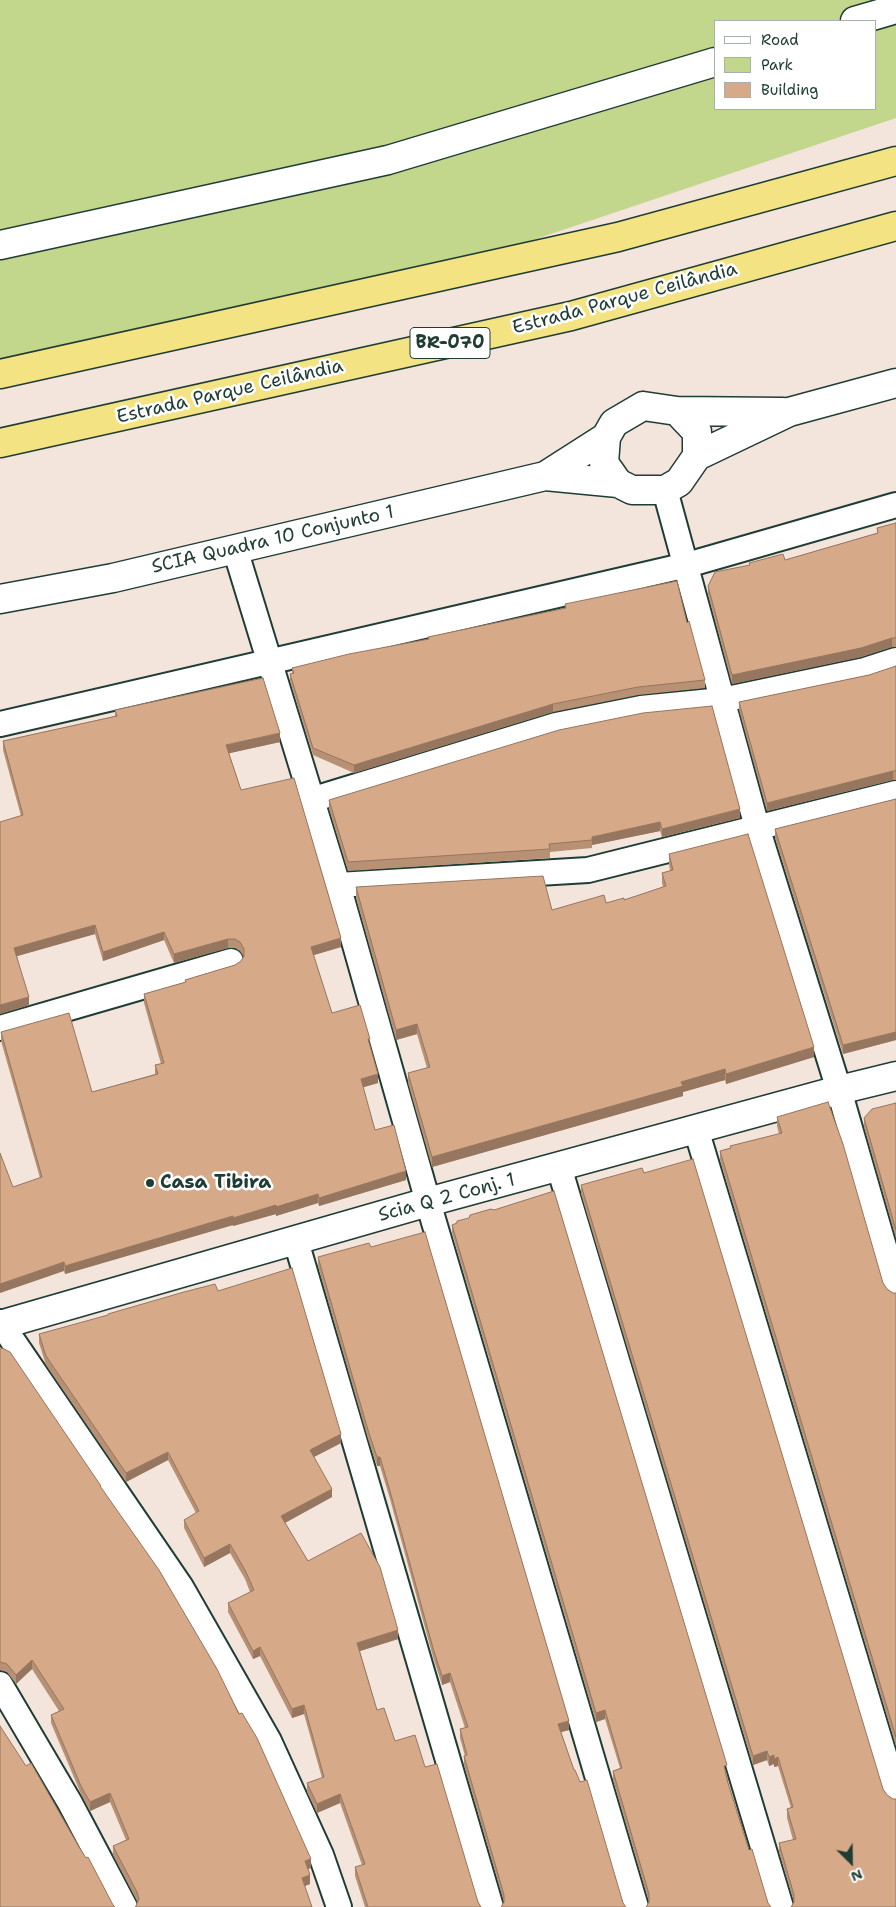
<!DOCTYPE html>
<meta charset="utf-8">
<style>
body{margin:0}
#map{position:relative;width:896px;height:1907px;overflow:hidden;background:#f3e5db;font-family:"Shantell Sans",sans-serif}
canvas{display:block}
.legend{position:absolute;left:714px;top:20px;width:162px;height:90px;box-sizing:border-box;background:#fff;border:1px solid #a5b1ae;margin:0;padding:6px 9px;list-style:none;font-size:15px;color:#1f3d34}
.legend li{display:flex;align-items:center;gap:10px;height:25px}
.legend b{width:25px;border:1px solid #a5b1ae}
.north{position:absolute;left:826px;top:1837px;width:50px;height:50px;-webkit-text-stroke:4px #fff;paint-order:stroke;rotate:157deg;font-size:14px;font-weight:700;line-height:20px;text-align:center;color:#1f3d34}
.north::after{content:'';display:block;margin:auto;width:18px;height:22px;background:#1f3d34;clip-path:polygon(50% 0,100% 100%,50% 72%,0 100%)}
</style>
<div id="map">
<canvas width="896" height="1907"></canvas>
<ul class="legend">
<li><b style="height:6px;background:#fff"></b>Road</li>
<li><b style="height:14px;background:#c2d68c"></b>Park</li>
<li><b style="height:14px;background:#d6a988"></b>Building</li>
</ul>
<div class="north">N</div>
</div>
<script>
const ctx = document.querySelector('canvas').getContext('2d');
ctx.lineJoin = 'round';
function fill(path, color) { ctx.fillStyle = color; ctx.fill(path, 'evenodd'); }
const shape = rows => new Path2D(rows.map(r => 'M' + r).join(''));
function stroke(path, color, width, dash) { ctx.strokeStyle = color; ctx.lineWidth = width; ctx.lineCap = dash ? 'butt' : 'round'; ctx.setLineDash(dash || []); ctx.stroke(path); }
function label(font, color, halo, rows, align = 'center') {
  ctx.font = font + ' "Shantell Sans",sans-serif'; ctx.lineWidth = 5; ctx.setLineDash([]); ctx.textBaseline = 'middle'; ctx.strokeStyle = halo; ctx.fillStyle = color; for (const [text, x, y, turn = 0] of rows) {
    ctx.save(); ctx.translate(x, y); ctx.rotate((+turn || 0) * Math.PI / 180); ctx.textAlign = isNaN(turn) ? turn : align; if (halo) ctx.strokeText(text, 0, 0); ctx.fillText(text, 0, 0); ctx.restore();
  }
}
fill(shape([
 [0,0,896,0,896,118,396,286,0,376],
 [715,21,875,21,875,109,715,109]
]), '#c2d68c');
const street = shape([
 [665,490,757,827,839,1090,896,1288],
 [235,549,338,885,428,1202,636,1907],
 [0,724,687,565,896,505],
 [311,800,556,725,641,708,722,700,865,670,896,660],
 [338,885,588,870,896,793],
 [0,1028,231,961],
 [696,1129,896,1794],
 [559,1167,781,1907],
 [296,1241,491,1907],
 [0,1322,181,1587,269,1741,321,1855,339,1907],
 [0,1684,70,1803,125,1907]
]);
const secondary = shape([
 [855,21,896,9],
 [0,245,388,160,715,62],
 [643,406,677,411,697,432,697,456,679,482,665,490,632,490,618,483,604,463,606,437,614,423,643,406],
 [677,411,783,412],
 [697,456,789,412,896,383],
 [545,476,606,437],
 [0,599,113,578,545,476,618,483],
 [0,1325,428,1202,839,1090,896,1076]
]);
const highway = shape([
 [0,374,618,237,896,161],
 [0,443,571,316,896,226]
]);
stroke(street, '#1f3d34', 28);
stroke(secondary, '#1f3d34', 31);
stroke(highway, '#1f3d34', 31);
stroke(street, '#fff', 24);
stroke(secondary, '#fff', 28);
stroke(highway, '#f4e382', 28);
fill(shape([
 [896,523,896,647,892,647,861,657,732,684,708,594,708,586,749,565,749,563,785,560,877,533,877,528],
 [565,604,687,623,705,680,705,688,638,695,553,712,354,773,313,755,290,681,290,674,292,673,292,668,428,639,565,608],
 [896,666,896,780,893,780,767,811,739,710,739,702,869,675],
 [115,710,280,742,229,753,241,790,341,947,313,955,332,1013,370,1047,378,1083,363,1087,375,1130,406,1180,319,1206,318,1203,276,1216,276,1214,233,1226,233,1225,65,1274,64,1271,13,1187,40,1178,1,1041,1,1032,92,1092,155,1074,155,1065,161,1064,144,1003,144,994,185,982,185,980,235,965,241,961,244,957,240,951,235,948,228,948,174,963,164,940,103,961,95,934,17,956,29,1005,0,1014,21,816,3,750,3,741,115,716],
 [896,799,896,1040,843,1054,775,838,775,829],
 [329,800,740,818,662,837,660,831,592,845,592,848,550,852,550,858,348,871,329,809],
 [669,854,814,1057,726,1084,725,1080,683,1092,683,1096,432,1167,408,1083,408,1073,427,1068,417,1034,396,1040,356,898,356,887,552,910,624,900,663,887,662,883,662,873,670,871,669,864],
 [896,1103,896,1238,864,1127,864,1118],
 [777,1117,887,1289,893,1293,896,1293,896,1746,720,1160,720,1151,730,1148,730,1146,779,1134,777,1126],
 [581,1185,883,1789,887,1795,893,1799,794,1902,779,1852,779,1843,793,1840,787,1818,787,1809,791,1808,778,1766,774,1767,774,1764,769,1766,767,1760,753,1765,581,1194],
 [457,1221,727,1774,728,1783,749,1850,768,1903,649,1902,613,1780,613,1771,620,1768,605,1719,596,1722,452,1233,452,1225,457,1223],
 [318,1257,569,1730,561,1732,574,1770,623,1903,504,1902,464,1765,464,1756,465,1756,460,1738,460,1729,465,1728,450,1682,442,1685,433,1657,390,1499,380,1466,377,1466,368,1439,318,1266],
 [218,1291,341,1443,314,1457,332,1497,285,1523,308,1561,398,1639,360,1651,377,1710,395,1741,425,1767,478,1902,481,1907,365,1907,355,1876,355,1867,362,1865,340,1803,317,1813,307,1792,307,1783,322,1778,304,1714,292,1718,260,1656,253,1659,228,1612,228,1603,250,1592,245,1579,230,1553,204,1567,184,1528,184,1520,196,1513,168,1460,126,1482,46,1365,39,1343,39,1334],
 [0,1349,101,1488,311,1868,308,1869,310,1884,305,1886,136,1906,137,1901,113,1855,113,1846,126,1840,110,1802,90,1811,81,1794,51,1723,51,1715,59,1711,32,1669,16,1684,7,1672,0,1670]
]), '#b89175');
fill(shape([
 [892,638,892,647,861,657,732,684,732,675],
 [553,704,553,712,354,773,354,765],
 [280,733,280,742,226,754,226,745],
 [893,771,893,780,767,811,767,803],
 [740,809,740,818,662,837,662,829],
 [660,822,660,831,592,845,592,837],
 [95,925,95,934,14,957,14,948],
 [164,932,164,940,103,961,103,952],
 [341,938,341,947,311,956,311,947],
 [228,939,228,948,174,963,174,954],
 [29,997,29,1005,0,1014,0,1005],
 [417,1024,417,1034,396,1040,396,1030],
 [896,1032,896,1040,843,1054,843,1045],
 [814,1047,814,1057,726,1084,726,1074],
 [725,1069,725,1080,683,1092,683,1096,432,1167,432,1157,681,1082],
 [378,1074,378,1083,361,1088,361,1079],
 [406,1171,406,1180,319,1206,319,1198],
 [318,1194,318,1203,276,1216,276,1207],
 [276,1205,276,1214,233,1226,233,1218],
 [233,1216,233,1225,65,1274,65,1266],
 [64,1262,64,1271,0,1293,0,1284],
 [341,1434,341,1443,310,1459,310,1450],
 [168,1452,168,1460,126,1482,126,1473],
 [377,1457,380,1457,380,1466,377,1466],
 [332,1489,332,1497,281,1525,281,1516],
 [230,1544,230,1553,204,1567,204,1558],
 [398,1630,398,1639,357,1652,357,1643],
 [260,1647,260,1656,253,1659,253,1651],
 [32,1660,32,1669,16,1684,16,1675],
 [450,1673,450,1682,442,1685,442,1676],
 [304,1705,304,1714,292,1718,292,1709],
 [605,1710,605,1719,596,1722,596,1713],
 [569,1721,569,1730,558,1733,558,1724],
 [767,1751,767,1760,753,1765,753,1756],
 [774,1755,774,1764,769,1766,769,1757],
 [778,1757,778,1766,774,1767,774,1759],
 [110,1793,110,1802,90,1811,90,1802],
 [340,1794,340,1803,317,1813,317,1804],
 [311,1859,311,1868,305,1870,305,1861],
 [310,1875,310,1884,302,1887,302,1878]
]), '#96765f');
const building = shape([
 [896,523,896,638,892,638,861,648,732,675,708,586,715,572,750,565,749,563,783,554,785,560,878,533,877,528,896,523],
 [677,581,687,623,689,621,705,680,638,687,553,704,354,765,313,748,290,674,294,673,292,668,349,654,429,639,428,637,566,608,565,604,677,581],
 [896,666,896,771,893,771,767,803,739,702,869,675,896,666],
 [263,678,280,733,226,745,241,790,294,778,341,938,311,947,332,1013,360,1005,370,1039,368,1039,378,1074,361,1079,375,1130,394,1125,406,1171,319,1198,318,1194,276,1207,276,1205,233,1218,233,1216,65,1266,64,1262,0,1284,0,1153,13,1187,42,1177,1,1032,69,1013,92,1092,158,1074,155,1065,164,1063,144,994,186,982,185,980,235,965,241,961,244,956,244,949,240,942,235,939,228,939,174,954,164,932,103,952,95,925,14,948,29,997,0,1005,0,822,23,815,3,741,117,716,115,710,263,678],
 [712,706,740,809,662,829,660,822,592,837,592,840,549,844,550,849,348,862,329,800,559,730,643,713,712,706],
 [896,799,896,1032,843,1045,775,829,896,799],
 [748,834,814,1047,726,1074,725,1069,681,1082,683,1086,432,1157,408,1073,430,1067,417,1024,396,1030,356,887,543,876,552,910,604,895,606,903,624,898,624,900,666,886,662,873,673,870,669,854,748,834],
 [828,1102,843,1144,883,1283,887,1289,893,1293,896,1293,896,1737,720,1151,731,1148,730,1146,782,1133,777,1117,828,1102],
 [896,1103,896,1230,864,1118,872,1109,896,1103],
 [693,1159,883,1789,887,1795,893,1799,896,1799,896,1907,791,1907,794,1902,794,1895,779,1843,796,1839,787,1809,793,1807,778,1757,774,1759,774,1755,769,1757,767,1751,753,1756,581,1185,642,1168,644,1173,693,1159],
 [554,1191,727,1765,724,1766,728,1783,749,1850,752,1849,768,1903,771,1907,646,1907,649,1902,649,1894,613,1771,622,1768,605,1710,596,1713,452,1225,457,1223,457,1221,469,1218,470,1215,491,1209,494,1210,554,1191],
 [425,1232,569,1721,558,1724,574,1770,575,1770,580,1782,587,1780,623,1903,626,1907,501,1907,504,1902,504,1895,464,1756,467,1755,460,1729,468,1727,450,1673,442,1676,433,1648,390,1491,380,1457,377,1457,368,1430,318,1257,369,1243,371,1247,425,1232],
 [292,1268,341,1434,310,1450,332,1489,281,1516,308,1561,361,1533,380,1567,398,1630,357,1643,377,1710,384,1708,395,1741,415,1735,425,1767,437,1764,478,1902,481,1907,368,1907,355,1867,365,1864,340,1794,317,1804,307,1783,324,1777,304,1705,292,1709,260,1647,253,1651,228,1603,254,1590,245,1570,230,1544,204,1558,184,1520,199,1511,168,1452,126,1473,46,1356,39,1334,108,1315,108,1314,184,1292,215,1284,218,1291,292,1268],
 [2,1348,10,1352,101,1486,100,1486,159,1570,217,1669,239,1714,242,1713,257,1738,311,1859,305,1861,310,1875,302,1878,312,1907,135,1907,136,1906,139,1899,137,1892,113,1846,129,1839,110,1793,90,1802,81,1786,51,1715,64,1709,32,1660,16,1675,7,1664,0,1662,0,1349,2,1348],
 [0,1726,26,1766,31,1763,79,1847,86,1858,88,1857,113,1905,115,1907,0,1907,0,1726]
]);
fill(building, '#d6a988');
stroke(building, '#96765f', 1);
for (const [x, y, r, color] of [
 [150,1183,5,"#1f3d34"]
]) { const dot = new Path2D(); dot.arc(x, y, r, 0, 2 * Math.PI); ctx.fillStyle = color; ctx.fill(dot); stroke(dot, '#fff', 2); }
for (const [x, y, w] of [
 [450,343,80]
]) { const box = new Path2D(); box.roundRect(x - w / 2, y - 15.5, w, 31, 4); ctx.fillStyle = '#fff'; ctx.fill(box); stroke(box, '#1f3d34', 1); }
label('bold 18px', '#1f3d34', null, [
 ["BR-070",450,343]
]);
label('19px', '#1f3d34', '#fff', [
 ["Estrada Parque Ceilândia",625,299,-15],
 ["Estrada Parque Ceilândia",230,392,-13],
 ["SCIA Quadra 10 Conjunto 1",273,540,-13],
 ["Scia Q 2 Conj. 1",447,1198,-15]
]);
label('bold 19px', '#1f3d34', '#fff', [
 ["Casa Tibira",160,1183]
], 'left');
</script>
